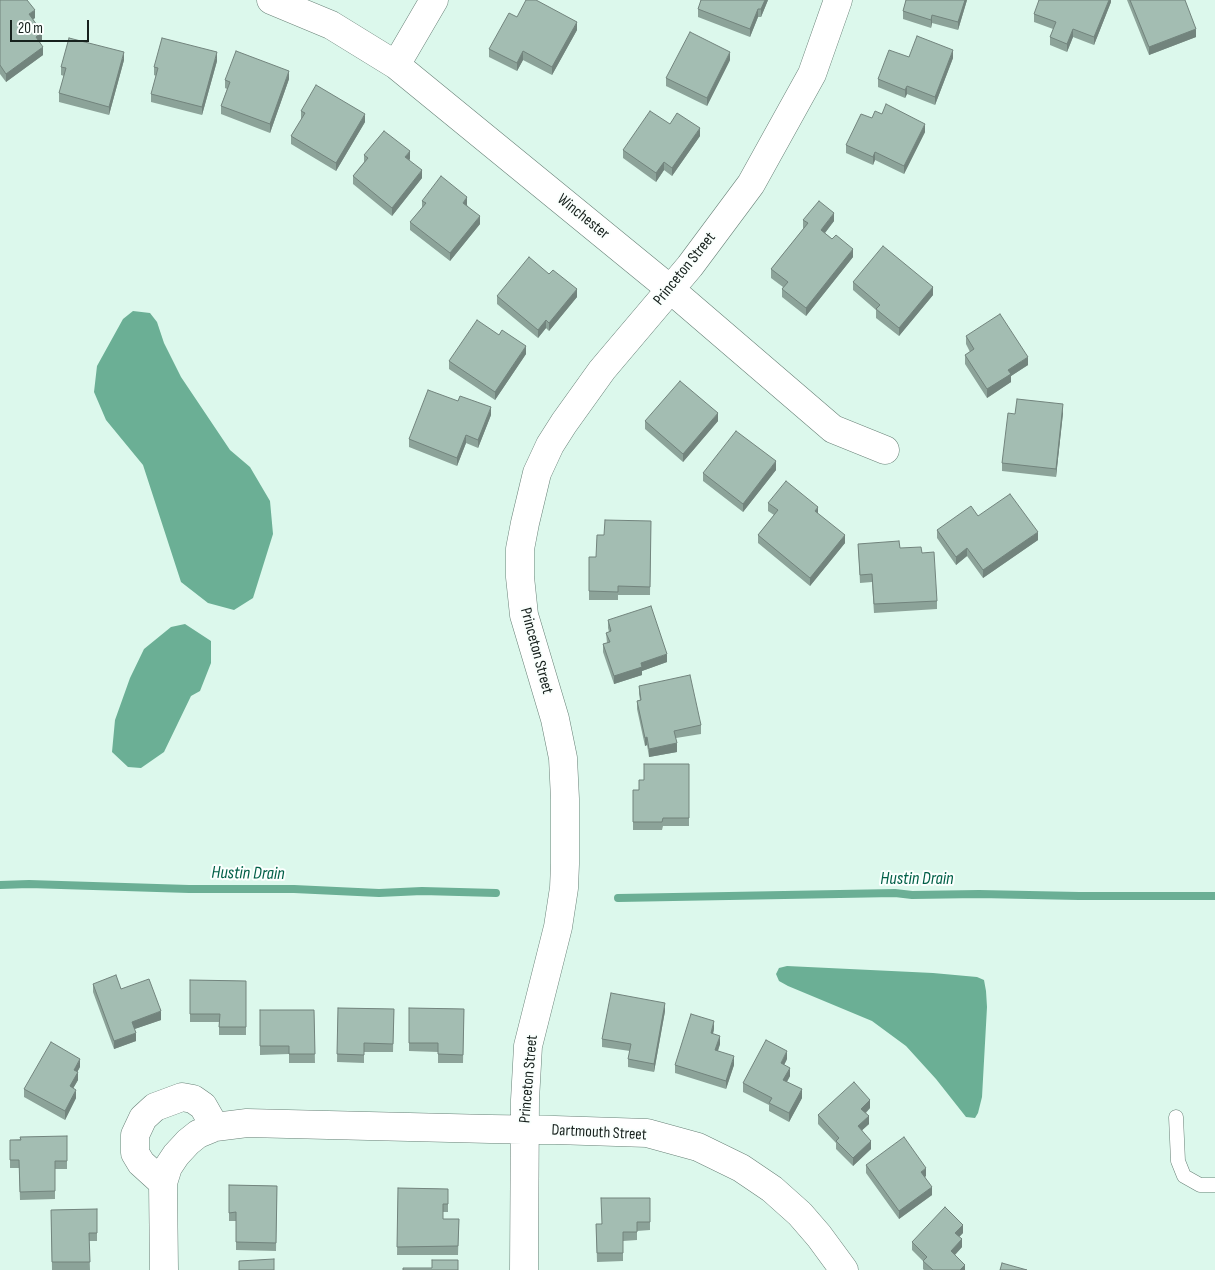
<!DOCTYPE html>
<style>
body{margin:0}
#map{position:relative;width:1215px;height:1270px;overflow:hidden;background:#dcf8ec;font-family:"Sofia Sans Condensed",sans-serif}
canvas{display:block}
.scale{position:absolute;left:10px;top:20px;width:79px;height:22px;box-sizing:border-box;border:2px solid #17211d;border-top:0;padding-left:6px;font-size:15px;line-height:18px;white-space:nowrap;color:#17211d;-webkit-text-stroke:4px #fafffd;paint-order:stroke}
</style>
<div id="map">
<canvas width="1215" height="1270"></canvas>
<div class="scale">20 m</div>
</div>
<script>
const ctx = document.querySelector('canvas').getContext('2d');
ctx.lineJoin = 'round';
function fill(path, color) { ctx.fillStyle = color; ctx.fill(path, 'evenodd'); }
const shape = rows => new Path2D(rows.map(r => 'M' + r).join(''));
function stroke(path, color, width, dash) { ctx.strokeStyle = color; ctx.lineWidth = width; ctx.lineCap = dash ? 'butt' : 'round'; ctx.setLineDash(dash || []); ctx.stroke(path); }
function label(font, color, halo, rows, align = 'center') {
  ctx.font = font + ' "Sofia Sans Condensed",sans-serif'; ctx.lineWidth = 4; ctx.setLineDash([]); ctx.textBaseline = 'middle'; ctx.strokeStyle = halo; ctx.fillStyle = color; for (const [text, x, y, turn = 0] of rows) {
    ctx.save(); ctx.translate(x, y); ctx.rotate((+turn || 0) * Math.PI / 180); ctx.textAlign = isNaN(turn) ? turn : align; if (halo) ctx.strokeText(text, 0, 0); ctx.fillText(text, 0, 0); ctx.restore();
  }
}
fill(shape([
 [133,311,150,313,157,322,164,343,181,377,230,450,250,467,270,501,273,534,253,598,234,610,208,603,181,582,143,465,106,420,94,392,97,366,123,319],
 [185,624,211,641,211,663,200,691,191,696,164,752,141,768,128,767,112,752,115,720,130,678,144,649,171,627],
 [787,966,933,973,977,977,984,980,986,991,987,1007,982,1097,978,1113,975,1118,966,1117,936,1079,906,1046,872,1021,788,986,779,981,776,974,779,968]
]), '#6baf95');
stroke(shape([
 [0,885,29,884,189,889,294,889,379,893,422,891,496,893],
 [618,898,895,893,912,895,979,894,1079,896,1215,896]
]), '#6baf95', 8);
const lane = shape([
 [1176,1117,1178,1161,1184,1176,1200,1185,1215,1185]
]);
const street = shape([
 [271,0,331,25,396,65,670,289,833,429,885,450],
 [396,65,434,0],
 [163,1183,141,1163,135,1153,135,1135,143,1118,155,1107,182,1097,193,1099,203,1106,215,1127],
 [164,1270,163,1183,168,1167,176,1155,188,1142,198,1134,215,1127,247,1123,490,1129,555,1130,647,1133,698,1147,741,1168,772,1189,800,1214,819,1236,844,1270],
 [524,1270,525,1100,528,1046,558,927,564,888,565,864,565,799,563,758,555,719,524,615,520,577,520,549,525,523,537,473,550,445,564,423,602,370,690,266,751,184,812,74,838,0]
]);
stroke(lane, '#688177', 15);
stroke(street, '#688177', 29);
stroke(lane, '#fff', 14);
stroke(street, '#fff', 28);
fill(shape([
 [0,0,35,18,33,19,42,40,40,42,43,55,6,82,0,74],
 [768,0,761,17,758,17,750,37,698,17,698,9],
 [906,0,967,0,958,30,932,23,931,28,903,19,903,11],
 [1111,0,1111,2,1094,45,1073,37,1067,52,1050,45,1050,37,1053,29,1034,22,1034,14],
 [1127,0,1185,0,1196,37,1149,55],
 [517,17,577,30,552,75,523,60,517,71,489,57,489,49],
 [909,57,953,58,935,105,907,94,905,98,878,87,878,79],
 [124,60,109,115,59,102,59,93,64,76,61,75,61,67],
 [730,60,707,106,666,86,666,78],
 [217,61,202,115,151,102,151,94,156,76,154,75,154,67],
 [289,79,270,133,221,114,221,106,227,89,225,88,225,80],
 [301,111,365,122,336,171,291,144,291,136,301,120],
 [882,114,925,132,904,174,875,160,873,165,846,153,846,145,872,118],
 [670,124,700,136,672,176,664,170,656,182,623,158,623,150],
 [364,155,410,159,409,160,422,178,392,216,353,184,353,176,364,162],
 [422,201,467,205,480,224,450,261,410,230,410,222,422,208],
 [803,220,834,221,825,233,853,257,806,316,782,297,782,289,783,287,771,278,771,269,804,228,803,228],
 [853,282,933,295,899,336,876,318,876,310,853,290],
 [497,296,577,297,549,331,546,328,538,338,497,304],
 [966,336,1028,365,1011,376,1011,382,987,398,965,364,965,355,970,352,966,344],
 [526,354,495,400,449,369,449,361],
 [1063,413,1056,477,1002,471,1002,463,1015,414],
 [491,415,478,448,466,443,457,466,409,447,409,439],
 [645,421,718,421,683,462,645,429],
 [776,470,743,512,703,481,703,473],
 [768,503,845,543,810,586,758,543,758,535,774,515,768,511],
 [978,516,1038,540,983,578,967,556,956,565,937,538,937,530],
 [651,521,650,595,618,595,618,600,589,600,589,557,596,557,604,535],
 [858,544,900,548,922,553,937,601,937,609,874,613,872,582,860,583],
 [608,620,667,662,642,671,642,675,614,684,603,652,603,644,607,643,606,633,609,632,608,628],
 [639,686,701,725,701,734,676,738,677,752,649,757,647,745,645,746,637,709,637,701,640,700,639,694],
 [689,764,689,826,663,826,662,830,633,830,633,790,639,790,644,780],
 [190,980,246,981,246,1035,219,1035,219,1022,190,1022],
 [93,984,121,989,161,1020,134,1029,136,1041,114,1049,93,992],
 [338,1008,394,1009,393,1052,364,1052,364,1063,337,1062],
 [409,1008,464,1009,463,1063,438,1063,438,1052,409,1051],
 [260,1010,314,1010,315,1063,289,1063,289,1054,260,1055],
 [665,1011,654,1072,628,1067,628,1059,630,1051,602,1047,602,1039],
 [714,1029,713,1034,720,1044,718,1051,734,1065,726,1089,675,1073,675,1065],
 [787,1059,784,1065,790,1076,787,1082,802,1098,789,1122,769,1111,769,1105,743,1092,743,1083],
 [80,1067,77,1072,78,1080,73,1088,76,1098,65,1120,24,1097,24,1089],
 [870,1108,866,1113,869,1124,862,1130,871,1149,853,1166,836,1149,836,1143,818,1124,818,1115],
 [67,1136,67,1169,55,1169,55,1199,20,1200,19,1168,10,1168,10,1140],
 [866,1165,926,1176,925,1177,932,1195,899,1219,866,1173],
 [229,1185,277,1186,276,1251,236,1250,236,1221,229,1221],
 [398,1188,448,1189,448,1212,443,1212,443,1219,459,1219,458,1255,397,1255],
 [650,1198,650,1230,637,1231,637,1240,623,1241,623,1261,597,1262,596,1224,601,1224],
 [97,1209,97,1241,89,1241,90,1270,52,1270,51,1210],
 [963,1233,959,1237,962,1247,955,1255,965,1270,924,1270,923,1269,923,1261,912,1250,912,1242]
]), '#8ca399');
fill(shape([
 [765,0,768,0,761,17,761,9],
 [965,0,967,0,958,30,958,22],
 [1109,0,1111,0,1111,2,1094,45,1094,37],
 [758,9,758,17,750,37,750,29],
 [35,10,35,18,29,22,29,14],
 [932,15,932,23,931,28,931,20],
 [577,22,577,30,552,75,552,67],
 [1073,29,1073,37,1067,52,1067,44],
 [1196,29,1196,37,1149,55,1149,47],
 [42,32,42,40,36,45,36,37],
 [43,47,43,55,6,82,6,74],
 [953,50,953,58,935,105,935,97],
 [523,51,523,60,517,71,517,63],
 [124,52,124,60,109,115,109,107],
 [217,52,217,61,202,115,202,107],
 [730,52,730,60,707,106,707,98],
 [289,71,289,79,270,133,270,124],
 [907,86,907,94,905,98,905,90],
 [365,114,365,122,336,171,336,163],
 [925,124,925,132,904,174,904,166],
 [700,128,700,136,672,176,672,168],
 [410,151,410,159,405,165,405,157],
 [875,152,875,160,873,165,873,157],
 [664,162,664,170,656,182,656,173],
 [422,170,422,178,392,216,392,208],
 [467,197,467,205,463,211,463,203],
 [834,213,834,221,821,238,821,230],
 [480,216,480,224,450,261,450,253],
 [853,249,853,257,806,316,806,308],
 [933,287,933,295,899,336,899,328],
 [577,289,577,297,549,331,549,323],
 [546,320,546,328,538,338,538,330],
 [526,346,526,354,495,400,495,392],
 [1028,357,1028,365,1011,376,1011,382,987,398,987,389,1008,370],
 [1063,404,1063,413,1056,477,1056,469],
 [491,407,491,415,478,448,478,440],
 [718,413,718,421,683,462,683,454],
 [466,435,466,443,457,466,457,458],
 [776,461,776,470,743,512,743,504],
 [818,507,818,515,815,511],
 [1038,532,1038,540,983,578,983,570],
 [845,535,845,543,810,586,810,578],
 [967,548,967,556,956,565,956,557],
 [667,654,667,662,642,671,642,675,614,684,614,676,641,663],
 [647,737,647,745,645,746,645,738],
 [677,743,677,752,649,757,649,749],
 [665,1003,665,1011,654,1072,654,1064],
 [161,1011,161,1020,132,1030,132,1022],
 [714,1021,714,1029,711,1041,711,1033],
 [136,1033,136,1041,114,1049,114,1041],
 [720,1036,720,1044,715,1059,715,1050],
 [787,1051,787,1059,781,1071,781,1063],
 [734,1056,734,1065,726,1089,726,1081],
 [80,1059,80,1067,74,1078,74,1070],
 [790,1068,790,1076,783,1088,783,1080],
 [78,1072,78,1080,70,1094,70,1086],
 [802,1089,802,1098,789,1122,789,1113],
 [76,1090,76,1098,65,1120,65,1111],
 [870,1100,870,1108,861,1117,861,1109],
 [869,1116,869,1124,858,1134,858,1126],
 [871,1141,871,1149,853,1166,853,1158],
 [926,1168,926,1176,921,1180,921,1172],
 [932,1187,932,1195,899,1219,899,1211],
 [963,1225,963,1233,955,1241,955,1233],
 [962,1239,962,1247,951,1259,951,1251],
 [965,1265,965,1270,960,1270]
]), '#72847d');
const building = shape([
 [0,0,27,0,35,10,29,14,42,32,36,37,43,47,6,74,0,65,0,0],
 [526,0,536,0,577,22,552,67,523,51,517,63,489,49,509,13,517,17,526,0],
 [701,0,765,0,761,9,758,9,750,29,698,9,701,0],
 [906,0,965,0,958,22,932,15,931,20,903,11,906,0],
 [1039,0,1109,0,1094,37,1073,29,1067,44,1050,37,1056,22,1034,14,1039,0],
 [1130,0,1185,0,1196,29,1149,47,1130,0],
 [690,32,730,52,707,98,666,78,690,32],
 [917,36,953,50,935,97,907,86,905,90,878,79,889,50,909,57,917,36],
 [69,38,124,52,109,107,59,93,66,68,61,67,69,38],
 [162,38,217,52,202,107,151,94,158,68,154,67,162,38],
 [236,51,289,71,270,124,221,106,230,82,225,80,236,51],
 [316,85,365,114,336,163,291,136,305,113,301,111,316,85],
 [886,104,925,124,904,166,875,152,873,157,846,145,861,114,872,118,875,111,882,114,886,104],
 [650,111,670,124,677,113,700,128,672,168,664,162,656,173,623,150,650,111],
 [384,131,410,151,405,157,422,170,392,208,353,176,368,158,364,155,384,131],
 [441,176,467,197,463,203,480,216,450,253,410,222,426,203,422,201,441,176],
 [819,201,834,213,821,230,832,239,836,235,853,249,806,308,782,289,788,282,771,269,808,223,803,220,819,201],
 [883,246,933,287,899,328,876,309,880,305,853,282,883,246],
 [529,257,549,274,553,270,577,289,549,323,546,320,538,330,497,296,529,257],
 [1000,314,1028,357,1008,370,1011,374,987,389,965,355,974,349,966,336,1000,314],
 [477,320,499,335,502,330,526,346,495,392,449,361,477,320],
 [680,381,718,413,683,454,645,421,680,381],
 [428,390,458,401,460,396,491,407,478,440,466,435,457,458,409,439,428,390],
 [1017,399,1063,404,1056,469,1002,463,1008,413,1015,414,1017,399],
 [736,431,776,461,743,504,703,473,736,431],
 [786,481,818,507,815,511,845,535,810,578,758,535,778,510,768,503,786,481],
 [1010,494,1038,532,983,570,967,548,956,557,937,530,971,506,978,516,1010,494],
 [605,520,651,521,650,587,618,586,618,592,589,591,589,557,596,557,597,535,604,535,605,520],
 [899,541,900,548,921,547,922,553,934,552,937,601,874,604,872,574,860,575,858,544,899,541],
 [651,606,667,654,641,663,642,667,614,676,603,644,610,642,606,633,611,631,608,620,651,606],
 [690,675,701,725,674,731,677,743,649,749,647,737,645,738,637,701,641,700,639,686,690,675],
 [644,764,689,764,689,818,663,818,662,822,633,822,633,790,639,790,639,780,644,780,644,764],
 [116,975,121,989,149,979,161,1011,132,1022,136,1033,114,1041,93,984,116,975],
 [190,980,246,981,246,1027,219,1027,220,1014,190,1014,190,980],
 [611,993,665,1003,654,1064,628,1059,631,1044,602,1039,611,993],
 [338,1008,394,1009,393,1044,364,1043,364,1055,337,1054,338,1008],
 [409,1008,464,1009,463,1055,438,1054,438,1043,409,1043,409,1008],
 [260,1010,314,1010,315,1054,289,1054,289,1046,260,1046,260,1010],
 [691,1014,714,1021,711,1033,720,1036,715,1050,734,1056,726,1081,675,1065,691,1014],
 [766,1040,787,1051,781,1063,790,1068,783,1080,802,1089,789,1113,769,1103,772,1098,743,1083,766,1040],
 [51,1042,80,1059,74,1070,78,1072,70,1086,76,1090,65,1111,24,1089,51,1042],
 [854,1082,870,1100,861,1109,869,1116,858,1126,871,1141,853,1158,836,1141,839,1138,818,1115,854,1082],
 [67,1136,67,1161,55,1161,55,1191,20,1192,19,1160,10,1160,10,1140,21,1140,20,1137,67,1136],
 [904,1137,926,1168,921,1172,932,1187,899,1211,866,1165,904,1137],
 [229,1185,277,1186,276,1243,236,1242,236,1212,229,1213,229,1185],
 [398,1188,448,1189,448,1204,443,1204,443,1219,459,1219,458,1246,397,1247,398,1188],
 [601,1198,650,1198,650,1222,637,1222,637,1232,623,1232,623,1253,597,1253,596,1224,602,1224,601,1198],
 [945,1207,963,1225,955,1233,962,1239,951,1251,965,1265,960,1270,933,1270,923,1261,927,1257,912,1242,945,1207],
 [97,1209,97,1233,89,1233,90,1262,52,1262,51,1210,97,1209],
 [274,1259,274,1270,239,1270,239,1261,274,1259],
 [432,1260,458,1260,458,1270,403,1270,403,1268,432,1268,432,1260],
 [1002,1263,1027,1270,1000,1270,1002,1263]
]);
fill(building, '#a3bdb2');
stroke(building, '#72847d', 1);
label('16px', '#17211d', '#fafffd', [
 ["Winchester",583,217,39],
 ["Princeton Street",685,269,-51],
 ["Princeton Street",536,651,75],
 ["Princeton Street",529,1079,-85],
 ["Dartmouth Street",599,1133,3]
]);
label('italic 18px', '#005f47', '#fafffd', [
 ["Hustin Drain",248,874,1],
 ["Hustin Drain",917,879]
]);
</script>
